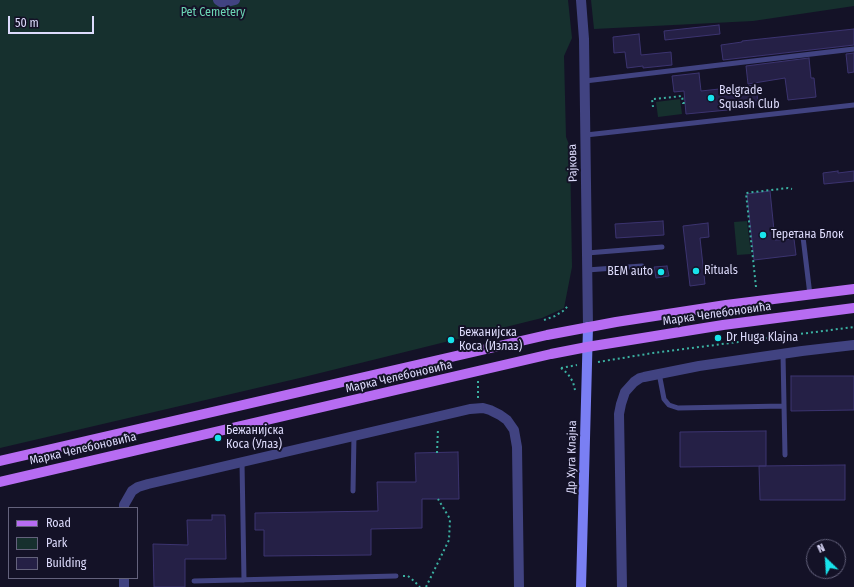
<!DOCTYPE html>
<meta charset="utf-8">
<style>
body{margin:0}
#map{position:relative;width:854px;height:587px;overflow:hidden;background:#141227;font-family:"Fira Sans Condensed",sans-serif}
canvas{display:block}
.legend{position:absolute;left:8px;top:507px;width:130px;height:72px;box-sizing:border-box;background:#141227;border:1px solid #64627c;margin:0;padding:5px 7px;list-style:none;font-size:12px;color:#dddbfc}
.legend li{display:flex;align-items:center;gap:8px;height:20px}
.legend b{width:20px;border:1px solid #64627c}
.north{position:absolute;left:806px;top:539px;width:40px;height:40px;box-sizing:border-box;background:#141227;border:1px solid #64627c;border-radius:50%;rotate:335deg;font-size:11px;font-weight:700;line-height:16px;text-align:center;color:#dddbfc}
.north::after{content:'';display:block;margin:auto;width:14px;height:18px;background:#18e3eb;clip-path:polygon(50% 0,100% 100%,50% 72%,0 100%)}
.scale{position:absolute;left:8px;top:16px;width:86px;height:18px;box-sizing:border-box;border:2px solid #dddbfc;border-top:0;padding-left:5px;font-size:12px;line-height:14px;white-space:nowrap;color:#dddbfc;-webkit-text-stroke:3px #141227;paint-order:stroke}
</style>
<div id="map">
<canvas width="854" height="587"></canvas>
<ul class="legend">
<li><b style="height:5px;background:#b76cf2"></b>Road</li>
<li><b style="height:11px;background:#16302e"></b>Park</li>
<li><b style="height:11px;background:#252046"></b>Building</li>
</ul>
<div class="north">N</div>
<div class="scale">50 m</div>
</div>
<script>
const ctx = document.querySelector('canvas').getContext('2d');
ctx.lineJoin = 'round';
function fill(path, color) { ctx.fillStyle = color; ctx.fill(path, 'evenodd'); }
const shape = rows => new Path2D(rows.map(r => 'M' + r).join(''));
function stroke(path, color, width, dash) { ctx.strokeStyle = color; ctx.lineWidth = width; ctx.lineCap = dash ? 'butt' : 'round'; ctx.setLineDash(dash || []); ctx.stroke(path); }
function label(font, color, halo, rows, align = 'center') {
  ctx.font = font + ' "Fira Sans Condensed",sans-serif'; ctx.lineWidth = 4; ctx.setLineDash([]); ctx.textBaseline = 'middle'; ctx.strokeStyle = halo; ctx.fillStyle = color; for (const [text, x, y, turn = 0] of rows) {
    ctx.save(); ctx.translate(x, y); ctx.rotate((+turn || 0) * Math.PI / 180); ctx.textAlign = isNaN(turn) ? turn : align; if (halo) ctx.strokeText(text, 0, 0); ctx.fillText(text, 0, 0); ctx.restore();
  }
}
fill(shape([
 [0,0,568,0,572,38,564,56,566,137,570,147,572,267,564,308,542,318,304,377,0,448],
 [591,0,854,0,854,6,753,21,594,29],
 [680,99,682,114,658,117,656,102],
 [747,221,751,254,737,255,734,222]
]), '#16302e');
const building = shape([
 [719,25,720,34,665,40,664,31,719,25],
 [854,29,854,45,723,60,721,45,742,42,742,41,854,29],
 [639,34,641,55,671,52,672,65,643,68,643,66,627,68,625,52,614,53,613,37,639,34],
 [854,53,854,72,848,73,846,54,854,53],
 [809,58,811,78,814,78,816,97,788,100,785,78,748,84,746,66,809,58],
 [699,73,701,91,756,85,758,104,738,107,738,109,686,114,684,91,674,92,672,76,699,73],
 [838,171,838,173,854,171,854,181,824,184,823,173,838,171],
 [770,191,775,240,794,239,796,255,754,260,747,194,770,191],
 [663,221,664,235,616,238,615,224,663,221],
 [708,223,709,237,700,238,705,284,690,286,683,226,708,223],
 [667,266,669,276,656,278,654,267,667,266],
 [791,376,854,376,854,410,791,411,791,376],
 [766,431,766,466,680,467,680,432,766,431],
 [458,452,459,499,422,499,422,528,371,529,371,555,264,556,264,530,255,530,255,513,378,511,377,482,416,482,415,453,458,452],
 [845,465,845,500,760,500,759,466,845,465],
 [212,515,225,515,226,559,185,559,185,587,154,587,153,544,188,545,187,520,212,520,212,515]
]);
fill(building, '#252046');
stroke(building, '#3c3470', 1);
stroke(shape([
 [653,107,652,99,654,99,682,96,683,103,685,103],
 [756,287,746,193,788,188,792,189],
 [544,320,555,316,563,311,568,306],
 [598,362,653,353,854,327],
 [561,368,577,365],
 [561,368,568,374,573,382,575,390],
 [478,381,478,399],
 [437,453,438,428],
 [403,576,408,576,414,581,420,587],
 [426,587,449,540,450,519,438,499]
]), '#3bb0a1', 2, [2, 3]);
stroke(shape([
 [585,81,854,49],
 [586,135,854,105],
 [803,237,810,295],
 [587,253,662,247],
 [587,270,642,266],
 [783,354,785,455],
 [659,373,664,399,669,405,678,408,784,406],
 [242,462,244,580],
 [353,491,354,435],
 [194,581,396,576]
]), '#414381', 5);
stroke(shape([
 [218,0,221,2,227,2,235,0],
 [581,0,584,39,588,327],
 [124,508,124,505,132,491,138,487,148,484,470,409,483,408,490,410,500,415,507,420,514,430,517,447,519,587],
 [124,578,124,587],
 [622,587,619,414,621,404,625,392,634,382,640,378,644,377,699,366,802,351,854,345]
]), '#414381', 10);
stroke(shape([
 [581,587,588,327]
]), '#7a7ff3', 10);
stroke(shape([
 [0,461,547,335,616,322,726,305,854,289],
 [0,482,551,354,587,347,723,325,854,308]
]), '#b76cf2', 10);
for (const [x, y, r, color] of [
 [711,98,4,"#18e3eb"],
 [763,235,4,"#18e3eb"],
 [696,271,4,"#18e3eb"],
 [661,272,4,"#18e3eb"],
 [718,338,4,"#18e3eb"],
 [451,340,4,"#18e3eb"],
 [218,438,4,"#18e3eb"]
]) { const dot = new Path2D(); dot.arc(x, y, r, 0, 2 * Math.PI); ctx.fillStyle = color; ctx.fill(dot); stroke(dot, '#141227', 1.5); }
label('12px', '#6cd6b5', '#141227', [
 ["Pet Cemetery",213,13]
]);
label('12px', '#dddbfc', '#141227', [
 ["Belgrade",719,91],
 ["Squash Club",719,105],
 ["Теретана Блок",771,235],
 ["Rituals",704,271],
 ["BEM auto",653,272,"right"],
 ["Бежанијска",459,333],
 ["Коса (Излаз)",459,347],
 ["Dr Huga Klajna",726,338],
 ["Бежанијска",226,431],
 ["Коса (Улаз)",226,445]
], 'left');
label('12px', '#dddbfc', '#141227', [
 ["Рајкова",573,163,-91],
 ["Марка Челебоновића",717,314,-8],
 ["Марка Челебоновића",399,377,-13],
 ["Марка Челебоновића",83,449,-13],
 ["Др Хуга Клајна",572,457,-89]
]);
</script>
